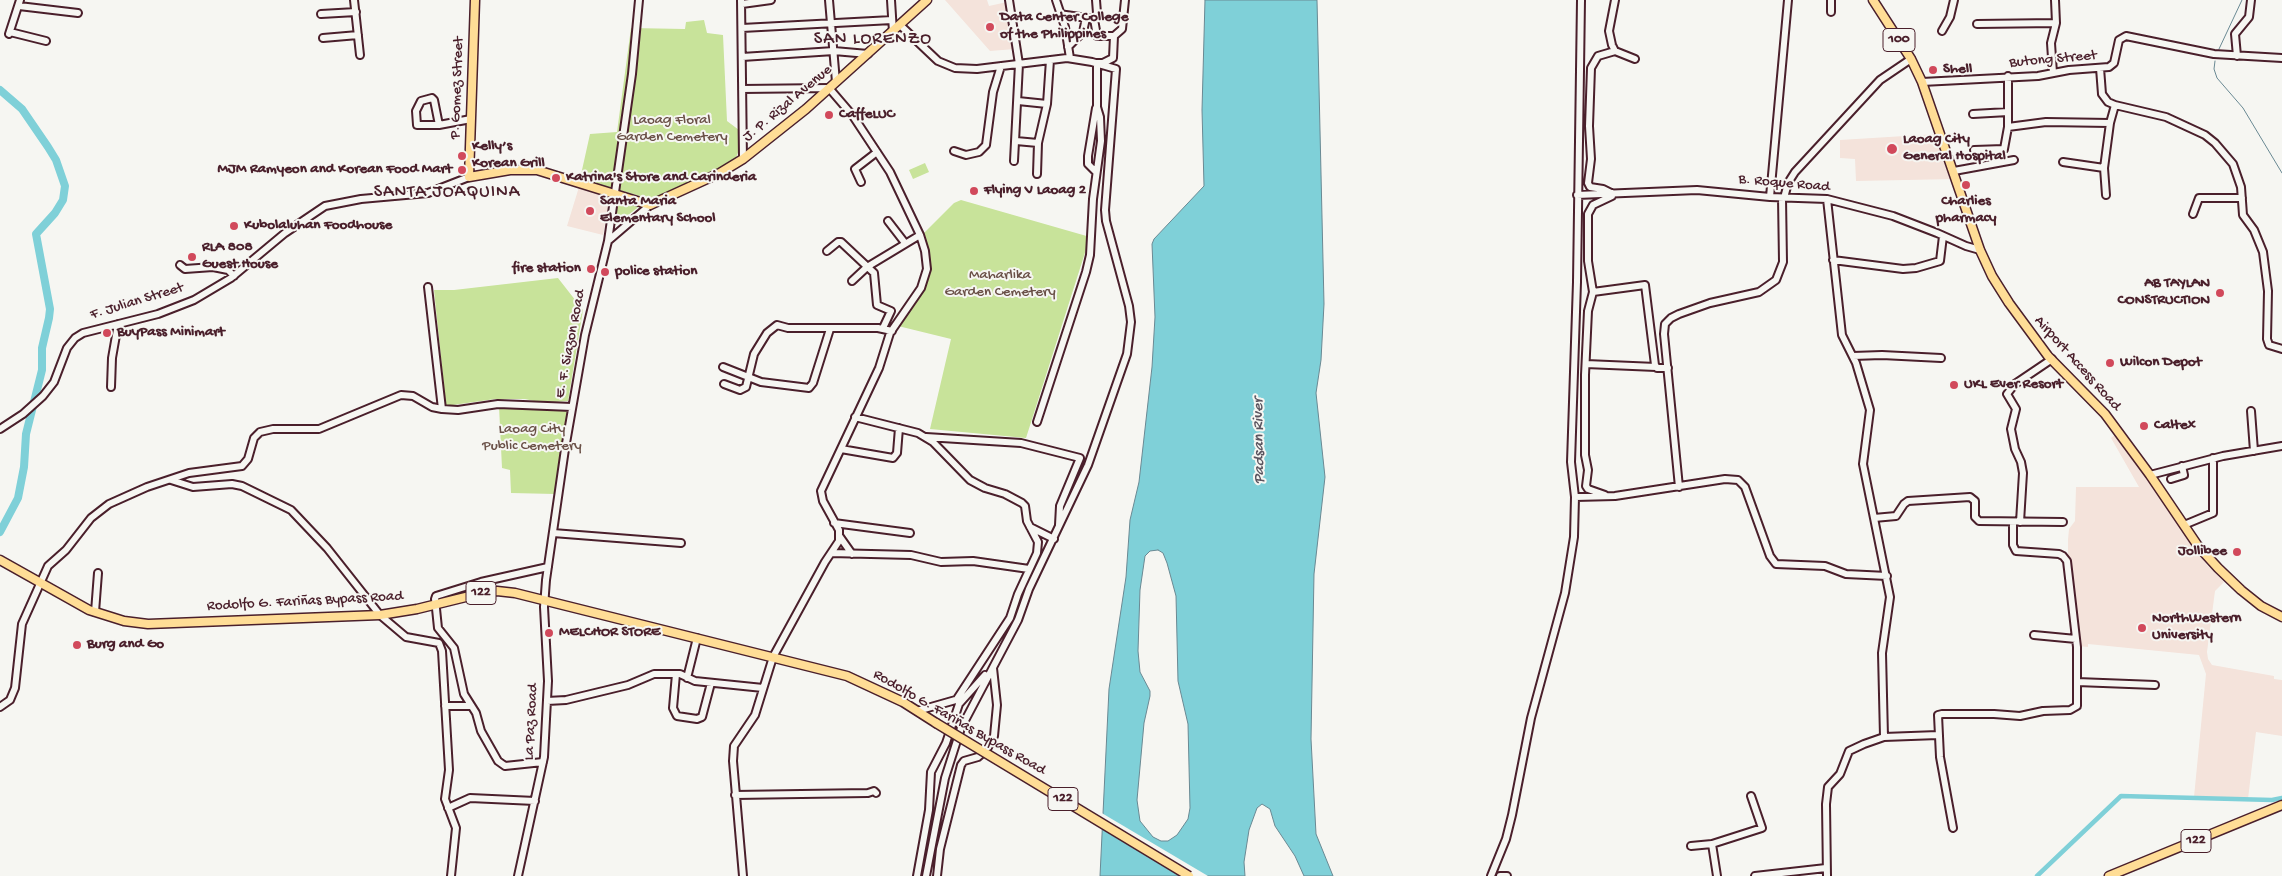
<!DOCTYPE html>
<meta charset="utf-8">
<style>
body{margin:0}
canvas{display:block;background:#f6f6f2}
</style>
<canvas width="2282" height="876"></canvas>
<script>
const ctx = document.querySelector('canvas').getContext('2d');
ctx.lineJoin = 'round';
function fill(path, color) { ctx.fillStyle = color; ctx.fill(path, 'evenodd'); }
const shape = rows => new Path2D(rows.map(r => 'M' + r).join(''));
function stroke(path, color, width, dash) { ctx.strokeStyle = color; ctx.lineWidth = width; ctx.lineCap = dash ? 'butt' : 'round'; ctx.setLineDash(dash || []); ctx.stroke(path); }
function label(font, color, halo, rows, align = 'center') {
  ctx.font = font + ' "Gochi Hand",sans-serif'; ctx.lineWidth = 4; ctx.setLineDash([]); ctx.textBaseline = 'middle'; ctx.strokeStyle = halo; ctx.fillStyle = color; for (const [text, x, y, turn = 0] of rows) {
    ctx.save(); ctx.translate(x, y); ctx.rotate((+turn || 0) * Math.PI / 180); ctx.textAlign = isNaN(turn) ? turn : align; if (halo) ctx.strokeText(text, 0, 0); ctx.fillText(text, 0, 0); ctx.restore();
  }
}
fill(shape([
 [945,0,987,0,989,6,1007,2,1015,49,990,51],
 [1937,134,1956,179,1856,181,1855,159,1840,158,1840,140],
 [579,187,610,196,603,235,567,226],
 [2116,434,2207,565,2224,582,2215,591,2207,652,2208,659,2212,665,2274,676,2274,679,2282,680,2282,736,2256,732,2248,799,2194,797,2206,674,2199,655,2088,644,2088,647,2078,646,2068,568,2068,540,2069,529,2075,521,2076,487,2139,487,2111,438]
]), '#f4e3db');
fill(shape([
 [704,20,707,33,723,35,727,121,739,130,741,145,735,160,717,171,654,200,580,179,590,134,617,132,631,28,685,29,686,22],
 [925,163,929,172,913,179,909,170],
 [617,200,641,205,614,226],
 [961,200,1090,237,1026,438,930,429,951,339,898,326,922,291,929,276,929,258,924,233,954,203],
 [558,278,583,310,568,401,543,403,525,399,495,399,446,406,434,290,454,290],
 [499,406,524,406,545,410,568,408,555,494,511,493,510,470,502,468]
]), '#c8e39a');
const water = shape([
 [1205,0,1317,0,1324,304,1321,360,1316,393,1325,477,1314,574,1311,739,1316,834,1333,876,1304,876,1295,856,1275,826,1270,809,1262,804,1257,808,1249,830,1244,862,1245,876,1100,876,1109,689,1126,577,1130,520,1139,482,1152,367,1155,317,1152,244,1154,239,1204,186,1202,110,1205,0],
 [1158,550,1163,553,1167,563,1176,596,1178,681,1188,724,1190,808,1188,819,1177,835,1168,841,1161,841,1153,837,1140,821,1137,800,1144,723,1150,696,1150,691,1140,672,1138,651,1140,590,1145,556,1150,551,1158,550]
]);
fill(water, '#7fd0d8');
stroke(water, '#6a8993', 1);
fill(shape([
 [1100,812,1208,876,1185,876,1100,824]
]), '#f6f6f2');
stroke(shape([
 [2219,49,2242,0],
 [2215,61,2214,69,2217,78,2243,108,2282,173]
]), '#6a8993', 1);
stroke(shape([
 [2037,876,2121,796,2272,800,2282,798]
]), '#7fd0d8', 4.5);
stroke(shape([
 [0,90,22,109,48,147,56,160,65,186,63,200,55,213,36,234,50,309,49,318,42,348,42,370,26,434,24,467,18,498,0,532]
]), '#7fd0d8', 8);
const minor = shape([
 [354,0,360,55],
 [741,0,743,159],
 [829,0,836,82],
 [891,0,893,32],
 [1009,0,1019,64,1014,161],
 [1056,0,1065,27,1070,58],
 [1615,0,1609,31,1612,45,1615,51,1635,59],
 [1831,0,1831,12],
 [742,4,771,0],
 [19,6,78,13],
 [321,14,356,12],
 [1059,14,1094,19,1097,36,1114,36,1122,29,1125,0],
 [1095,20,1097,13,1096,0],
 [1977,24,2056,23],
 [900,25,938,61,955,68,977,69,1067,58,1092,62,1116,69,1105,210,1106,221,1129,306,1131,322,1127,354,1088,465,1029,589,1018,620,961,728,945,778,926,876],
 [742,28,892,20],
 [1942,31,1950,17,1954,0],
 [10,32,46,41],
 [9,34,20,0],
 [323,38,358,35],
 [1068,47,1083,32,1086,18],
 [2237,56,2235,34,2249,17,2251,0],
 [742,57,834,51,868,54],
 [2100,68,2102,94,2108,102,2115,105,2166,117,2205,135,2215,143,2233,164,2241,187,2243,215,2254,230,2263,252,2268,291,2267,339,2269,345,2282,349],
 [2053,73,2051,43,2056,23,2055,0],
 [2008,76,2008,127,2046,122,2110,123,2115,105],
 [1922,82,2038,76,2069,70,2109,67,2114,63,2119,40,2126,36,2214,54,2282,58],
 [742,89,829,88,853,116,890,172,920,235,925,251,927,269,921,288,890,333,879,368,821,491,823,501,839,530,839,541,825,562,773,657,755,715,734,746,733,761,743,876],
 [1018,101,1047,104],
 [1973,114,2008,112],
 [439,125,434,100,432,98,421,101,416,111,417,125,439,125,471,119],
 [1016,141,1038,143],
 [1974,150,2004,149,2008,127],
 [954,151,966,155,979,152,986,145,993,92,1001,66],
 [2063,162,2104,168],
 [1954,171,2014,160],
 [1096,172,1088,164,1088,156,1096,108],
 [1037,174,1038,143,1047,104,1050,60],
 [861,182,855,169,877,152],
 [1613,194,1603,189,1590,187,1588,183,1591,159,1589,126,1591,68,1598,56,1615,51],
 [1577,195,1697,190,1770,197,1827,199,1893,216,1937,233,1966,246,1980,250],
 [2106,195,2104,168,2110,123],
 [1770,197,1788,0],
 [1784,198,1788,183,1795,172,1880,80,1911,59],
 [2193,214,2199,198,2242,198],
 [888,221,905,243],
 [608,241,632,74,639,0],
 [827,251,838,242,841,242,874,273,877,305,891,311,883,328],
 [1833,260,1903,269,1916,268,1940,261,1943,236],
 [180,265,185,269,213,267,228,270,234,276],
 [852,281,867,267,920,235],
 [428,287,442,409],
 [1593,292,1645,285,1655,365,1657,368,1668,368],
 [1853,356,1882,355,1941,358],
 [1586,364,1656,367],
 [723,367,761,382,809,388,813,383,830,329],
 [724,384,740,390,746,387,754,354,767,333,777,325,788,328,878,328,892,331],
 [111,387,112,358,118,324],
 [2251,411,2254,451],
 [855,417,918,433,933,442,970,480,985,488,1005,494,1022,503,1025,506,1027,521,1038,542,1037,553,1018,594,1010,618,957,699],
 [1037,422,1086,272,1090,255,1093,199,1101,141,1100,117,1097,107,1097,63,1103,63,1113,58,1114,36],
 [0,429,23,414,43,396,54,382,67,348,75,338,83,333,158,314,194,300,231,278,285,233,325,206,361,199,428,193,469,177],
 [926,437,1021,443,1080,458,1060,506,1059,525],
 [841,449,893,458,897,453,899,428],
 [2150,475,2223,456,2282,446],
 [2171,479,2184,475,2182,466],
 [171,480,193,487,232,484,242,486,291,510,327,548,380,615,406,637,439,643,442,651,449,770,445,799,456,828,451,876],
 [1679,487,1664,334,1665,324,1671,318,1679,314,1710,303,1759,292,1776,280,1783,262,1782,198],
 [1605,495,1588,489,1586,486,1588,470,1585,455,1585,375,1588,311,1593,292,1588,261,1588,214,1593,205,1612,196],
 [1575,497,1615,496,1725,479,1738,480,1745,487,1770,556,1776,564,1825,566,1846,574,1887,576],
 [1874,518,1896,516,1904,504,1908,501,1970,497,1975,501,1975,517,1979,521,2063,522],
 [2020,522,2023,473,2021,462,2015,449,2011,429,2016,409,2007,394,2015,384,2052,359],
 [834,523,910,533],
 [2184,525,2213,513,2213,458],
 [1030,527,1054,539],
 [553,533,681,543],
 [840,537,852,554],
 [831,553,911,555,941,562,973,561,1029,569],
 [95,612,98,573],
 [2034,635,2076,639],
 [676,674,673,708,677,716,697,719,702,717,711,683],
 [687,678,697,638],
 [2077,682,2155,685],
 [547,701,566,700,628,685,654,674,680,674,695,681,763,688],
 [445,706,471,706],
 [0,707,10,700,15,688,22,624,48,566,66,550,91,518,109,504,147,487,189,473,242,466,248,459,254,438,260,432,273,429,319,429,401,395,413,396,432,407,442,409,458,410,498,404,572,407],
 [917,711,959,699],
 [1884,737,1938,735],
 [543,762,505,766,498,761,481,731,476,713,464,694,454,648,438,628,435,599,436,596,481,582,548,567],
 [735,795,868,793,874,791,876,793],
 [448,808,470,798,535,801],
 [1953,828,1940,757,1938,715,1942,714,1994,714,2020,716,2043,711,2070,710,2077,706,2077,647,2067,561,2063,556,2059,554,2016,551,2013,545,2013,522],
 [1691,846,1712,844],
 [518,876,544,757,548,681,544,607,546,580,565,449,585,335,608,241,650,205],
 [917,876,929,810,931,772,946,743,959,704,985,675],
 [937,876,940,849,961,765,964,761,978,757,987,749,994,736,997,705,993,668],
 [1491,876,1506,839,1512,815,1531,718,1565,593,1574,537,1575,497,1571,462,1577,282,1581,0],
 [1500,876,1507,876],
 [1717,876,1712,844,1762,828,1751,796],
 [1755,876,1826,868],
 [1827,876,1826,804,1828,787,1840,774,1849,751,1864,744,1884,737,1882,653,1890,597,1863,464,1870,410,1856,363,1842,335,1827,199]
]);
const major = shape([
 [475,0,469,177,510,170,537,170,650,205,720,173,743,159,806,109,927,0],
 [1873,0,1911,59,1922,82,1980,250,1992,276,2009,303,2048,356,2105,414,2150,475,2198,546,2218,568,2241,590,2261,606,2282,617],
 [0,560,89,610,124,621,148,624,380,615,417,609,482,593,497,591,515,593,847,676,903,702,936,723],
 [2109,876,2282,805]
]);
stroke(minor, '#4a1f2b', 10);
stroke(major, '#4a1f2b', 11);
stroke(minor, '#f6f6f2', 6);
stroke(major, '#ffdd96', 8);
const majorBridge = shape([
 [936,723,1189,876]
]);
stroke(majorBridge, '#4a1f2b', 11, []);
stroke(majorBridge, '#ffdd96', 8);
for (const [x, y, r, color] of [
 [990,27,5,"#d1495b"],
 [1933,70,5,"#d1495b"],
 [829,115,5,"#d1495b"],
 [1892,149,6,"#d1495b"],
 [462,156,5,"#d1495b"],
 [462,170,5,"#d1495b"],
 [556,178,5,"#d1495b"],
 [1966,185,5,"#d1495b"],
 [974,191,5,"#d1495b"],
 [590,211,5,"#d1495b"],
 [234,226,5,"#d1495b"],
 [192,257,5,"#d1495b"],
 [591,269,5,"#d1495b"],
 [605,272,5,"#d1495b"],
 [2220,293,5,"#d1495b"],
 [107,333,5,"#d1495b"],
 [2110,363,5,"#d1495b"],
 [1954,385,5,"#d1495b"],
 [2144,426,5,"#d1495b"],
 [2237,552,5,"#d1495b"],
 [2142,628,5,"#d1495b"],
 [549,633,5,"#d1495b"],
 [77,645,5,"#d1495b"]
]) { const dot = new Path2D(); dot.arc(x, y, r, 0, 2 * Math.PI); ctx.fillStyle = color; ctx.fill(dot); stroke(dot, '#f6f6f2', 2); }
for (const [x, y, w] of [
 [1899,40,32],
 [481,593,30],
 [1063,799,30],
 [2196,841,30]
]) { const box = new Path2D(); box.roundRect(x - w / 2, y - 11.5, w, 23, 4); ctx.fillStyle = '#f6f6f2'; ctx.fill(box); stroke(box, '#4a1f2b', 1); }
label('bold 14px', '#4a1f2b', null, [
 ["100",1899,40],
 ["122",481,593],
 ["122",1063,799],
 ["122",2196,841]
]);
label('bold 15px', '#4a1f2b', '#f6f6f2', [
 ["Data Center College",1000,18],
 ["of the Philippines",1000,35],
 ["Shell",1943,70],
 ["CaffeLUC",839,115],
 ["Laoag City",1903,140],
 ["General Hospital",1903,157],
 ["Kelly’s",472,147],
 ["Korean Grill",472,164],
 ["MJM Ramyeon and Korean Food Mart",452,170,"right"],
 ["Katrina's Store and Carinderia",566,178],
 ["Flying V Laoag 2",984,191],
 ["Santa Maria",600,202],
 ["Elementary School",600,219],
 ["Charlies",1966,202,"center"],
 ["pharmacy",1966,219,"center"],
 ["Kubolaluhan Foodhouse",244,226],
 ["RLA 808",202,248],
 ["Guest House",202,265],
 ["fire station",581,269,"right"],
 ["police station",615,272],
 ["AB TAYLAN",2210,284,"right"],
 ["CONSTRUCTION",2210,301,"right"],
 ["BuyPass Minimart",117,333],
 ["Wilcon Depot",2120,363],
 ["UKL Ever Resort",1964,385],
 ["Caltex",2154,426],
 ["Jollibee",2227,552,"right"],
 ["NorthWestern",2152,619],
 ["University",2152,636],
 ["MELCHOR STORE",559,633],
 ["Burg and Go",87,645]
], 'left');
label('15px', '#4a1f2b', '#f6f6f2', [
 ["Butong Street",2053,60,-5],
 ["P. Gomez Street",458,88,-88],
 ["J. P. Rizal Avenue",788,104,-40],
 ["B. Roque Road",1784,184,5],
 ["F. Julian Street",137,302,-17],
 ["E. F. Siazon Road",571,344,-79],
 ["Airport Access Road",2077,364,48],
 ["Rodolfo G. Fariñas Bypass Road",305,602,-3],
 ["La Paz Road",532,722,-87],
 ["Rodolfo G. Fariñas Bypass Road",959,723,30]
]);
label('15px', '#6a5047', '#f6f6f2', [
 ["Laoag Floral",672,121],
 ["Garden Cemetery",672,138],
 ["Maharlika",1000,276],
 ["Garden Cemetery",1000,293],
 ["Laoag City",532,430],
 ["Public Cemetery",532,447]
]);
label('italic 16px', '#5a545f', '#f6f6f2', [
 ["Padsan River",1260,441,-91]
]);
ctx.letterSpacing = '1px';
label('18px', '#4a1f2b', '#f6f6f2', [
 ["SAN LORENZO",873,40],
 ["SANTA JOAQUINA",447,193]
]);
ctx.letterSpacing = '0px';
</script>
